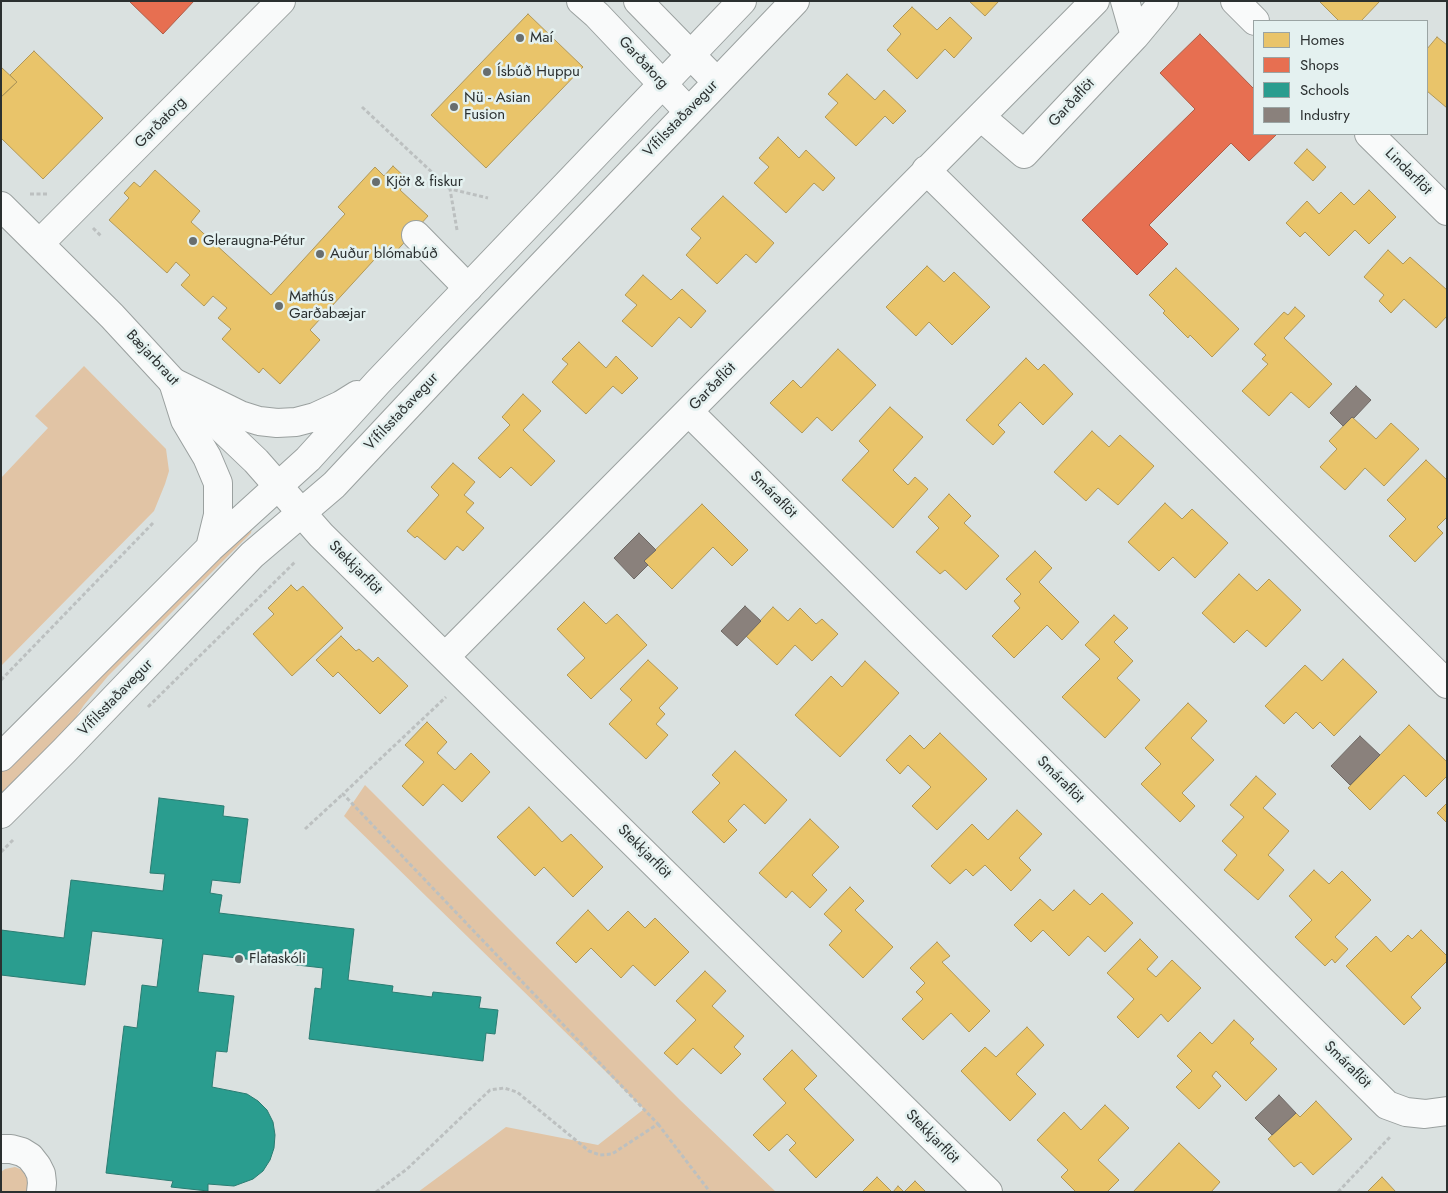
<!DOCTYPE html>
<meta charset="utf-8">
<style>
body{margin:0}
#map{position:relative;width:1448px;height:1193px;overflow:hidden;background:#dae1e0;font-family:Jost,sans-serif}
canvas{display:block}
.frame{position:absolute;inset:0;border:2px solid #2b3030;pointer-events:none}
.legend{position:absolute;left:1253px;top:20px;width:175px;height:115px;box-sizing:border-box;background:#e4f1f0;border:1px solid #9aa4a3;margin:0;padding:6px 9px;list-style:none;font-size:15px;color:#2b3030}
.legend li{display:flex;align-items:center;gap:10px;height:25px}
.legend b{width:25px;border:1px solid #9aa4a3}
</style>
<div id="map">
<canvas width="1448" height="1193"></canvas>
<div class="frame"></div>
<ul class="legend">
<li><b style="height:14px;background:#e9c46a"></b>Homes</li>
<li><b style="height:14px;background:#e76f51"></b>Shops</li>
<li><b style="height:14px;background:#2a9d8f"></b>Schools</li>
<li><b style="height:14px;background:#8a817c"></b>Industry</li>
</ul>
</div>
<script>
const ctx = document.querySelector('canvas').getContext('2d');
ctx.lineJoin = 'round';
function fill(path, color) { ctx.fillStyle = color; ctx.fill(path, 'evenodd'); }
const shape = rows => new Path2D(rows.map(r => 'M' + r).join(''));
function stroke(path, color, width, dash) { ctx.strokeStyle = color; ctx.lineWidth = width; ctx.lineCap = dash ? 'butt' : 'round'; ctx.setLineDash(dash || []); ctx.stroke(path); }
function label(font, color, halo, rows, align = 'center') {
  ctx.font = font + ' Jost,sans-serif'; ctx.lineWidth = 5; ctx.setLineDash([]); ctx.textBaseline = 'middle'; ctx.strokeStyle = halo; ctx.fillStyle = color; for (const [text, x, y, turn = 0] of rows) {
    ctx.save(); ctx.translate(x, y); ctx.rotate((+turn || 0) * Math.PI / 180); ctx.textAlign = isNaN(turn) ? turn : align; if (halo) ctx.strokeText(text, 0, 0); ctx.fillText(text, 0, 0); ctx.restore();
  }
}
fill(shape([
 [84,366,166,449,169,471,165,484,154,511,1,666,1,478,48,428,35,416],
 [252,527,251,533,108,676,84,705,57,746,1,802,1,772,247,528],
 [365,785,681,1101,776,1192,418,1192,506,1127,598,1145,644,1109,344,816],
 [15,1167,25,1171,30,1180,28,1192,1,1192,1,1172,5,1169]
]), '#e1c4a5');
const homes = shape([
 [969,1,999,1,985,16,969,1],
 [1319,1,1380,1,1361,21,1339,21,1319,1],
 [912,7,937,30,950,17,972,38,954,58,945,49,917,79,887,50,901,34,893,26,912,7],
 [528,14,583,67,486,168,431,115,528,14],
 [1437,37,1447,45,1447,108,1427,91,1427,49,1437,37],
 [34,51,103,118,43,179,1,138,1,97,17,82,10,75,34,51],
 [1,67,17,82,1,97,1,67],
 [847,74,875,100,884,90,906,111,893,124,885,116,856,146,825,117,838,103,828,94,847,74],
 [778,137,799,158,806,150,835,178,823,191,814,183,786,213,754,183,769,167,759,158,778,137],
 [1307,149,1326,167,1313,181,1294,163,1307,149],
 [393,166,409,181,400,190,428,216,392,256,384,249,310,330,320,340,280,384,263,368,259,373,222,339,231,329,218,318,227,308,213,296,204,306,181,285,190,275,176,262,167,273,109,220,129,198,124,193,134,182,140,187,155,170,200,211,191,222,271,295,345,214,338,207,375,167,384,176,393,166],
 [1369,190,1396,217,1369,244,1355,230,1329,256,1305,232,1300,237,1286,223,1307,201,1319,214,1341,192,1354,205,1369,190],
 [723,196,774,243,756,263,746,254,717,284,686,255,701,238,691,229,723,196],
 [1388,250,1403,264,1410,257,1447,290,1447,316,1436,328,1404,299,1391,313,1379,301,1384,295,1364,277,1388,250],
 [927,266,944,282,954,272,990,307,952,345,929,322,916,336,886,307,927,266],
 [1176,268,1239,329,1212,357,1190,335,1188,338,1163,313,1165,311,1149,295,1176,268],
 [643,275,671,300,682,289,706,311,691,328,679,317,652,347,622,321,637,305,625,295,643,275],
 [1295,307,1305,316,1284,338,1332,384,1309,408,1291,392,1269,416,1242,391,1268,364,1262,359,1266,355,1254,344,1284,312,1288,315,1295,307],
 [579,342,606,368,616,356,638,378,622,394,613,386,586,414,552,382,568,364,562,359,579,342],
 [838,349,876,385,832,431,817,417,802,433,770,403,793,380,801,388,838,349],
 [1026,358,1038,370,1044,364,1073,394,1043,425,1020,402,998,425,1005,432,993,445,966,420,1026,358],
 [523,394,541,411,523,430,555,461,531,486,511,467,500,478,478,458,510,425,502,417,523,394],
 [890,407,923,437,893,470,908,485,915,477,928,489,893,528,842,480,869,451,859,441,890,407],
 [1352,417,1376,439,1391,423,1419,449,1384,486,1365,468,1345,490,1320,467,1337,449,1329,441,1352,417],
 [1092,431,1109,447,1120,435,1154,466,1118,505,1098,488,1086,501,1054,472,1092,431],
 [1426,460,1447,480,1447,517,1437,527,1443,533,1415,562,1389,536,1406,519,1387,500,1426,460],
 [453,463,475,482,464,495,474,503,466,512,484,528,463,551,457,546,445,560,417,536,415,538,407,531,439,495,431,487,453,463],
 [949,494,971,516,964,523,999,556,966,590,945,570,940,574,916,552,939,528,928,517,949,494],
 [1165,503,1182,519,1192,509,1228,543,1195,578,1173,557,1159,571,1128,542,1165,503],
 [702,504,748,550,732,566,713,547,672,589,644,561,702,504],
 [1035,551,1052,568,1039,582,1079,622,1062,640,1047,625,1014,658,992,636,1020,608,1014,601,1021,594,1006,579,1035,551],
 [1239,574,1257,591,1269,579,1301,610,1266,647,1247,630,1234,643,1202,613,1239,574],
 [291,585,297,591,303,586,343,628,292,676,253,634,274,614,268,608,291,585],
 [584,602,606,624,617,614,647,645,591,699,567,675,585,658,557,629,584,602],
 [773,607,788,621,800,608,816,624,822,619,838,634,812,661,795,645,777,665,746,636,773,607],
 [1114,615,1128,628,1114,642,1133,661,1117,678,1140,700,1105,738,1062,697,1100,659,1085,645,1114,615],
 [341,636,356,651,359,649,373,662,378,657,408,686,380,714,338,672,333,677,316,660,341,636],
 [1343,659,1377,692,1334,736,1320,722,1313,729,1296,712,1284,724,1265,706,1305,665,1322,681,1343,659],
 [648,660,678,688,659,708,665,714,656,724,668,735,646,759,609,724,632,700,620,689,648,660],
 [865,661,899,693,840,757,795,715,831,676,842,687,865,661],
 [1188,703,1207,721,1191,738,1214,760,1182,793,1195,806,1180,822,1141,784,1161,764,1145,748,1188,703],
 [427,722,447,742,437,753,455,770,471,753,490,772,462,802,443,784,423,806,402,786,424,762,405,745,427,722],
 [1409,725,1447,762,1447,776,1426,797,1404,775,1370,810,1348,788,1409,725],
 [940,733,987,779,937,830,912,806,931,787,908,765,900,774,886,760,910,735,924,749,940,733],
 [735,751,787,800,765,824,744,804,728,821,737,830,724,843,692,812,720,783,712,775,735,751],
 [1256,776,1276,794,1263,808,1289,831,1268,855,1284,870,1258,900,1224,870,1237,855,1222,841,1244,817,1230,805,1256,776],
 [1447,803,1447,823,1437,813,1447,803],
 [529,807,562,842,571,834,603,867,573,897,544,867,535,876,497,837,529,807],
 [1017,810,1042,834,1019,858,1031,870,1011,891,985,865,973,876,966,869,950,884,931,866,972,824,988,840,1017,810],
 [810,819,839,847,812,875,827,890,810,908,792,891,786,898,759,873,810,819],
 [1314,870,1329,884,1342,871,1371,900,1335,937,1348,949,1335,963,1332,959,1325,966,1295,937,1312,920,1289,896,1314,870],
 [850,887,864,901,855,910,893,947,863,978,829,945,842,931,824,914,850,887],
 [1074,890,1090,905,1102,893,1133,923,1105,952,1088,936,1069,956,1043,930,1031,942,1014,925,1040,899,1053,911,1074,890],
 [588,910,608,931,628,911,645,928,655,918,689,952,655,986,633,965,621,978,591,948,576,963,556,943,588,910],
 [1421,930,1447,956,1447,961,1411,997,1421,1008,1404,1025,1346,966,1376,936,1391,952,1408,935,1412,939,1421,930],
 [1140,939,1158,957,1147,969,1156,977,1172,960,1201,988,1168,1022,1161,1014,1138,1038,1117,1017,1134,999,1107,973,1140,939],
 [937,942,950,956,942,962,990,1011,969,1032,951,1013,923,1040,902,1019,923,999,916,992,925,983,910,968,937,942],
 [705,971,726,991,712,1006,744,1036,734,1047,741,1054,721,1074,693,1048,677,1065,664,1053,696,1020,676,1001,705,971],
 [1234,1020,1254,1039,1250,1043,1277,1069,1246,1101,1216,1071,1212,1076,1221,1086,1199,1109,1176,1087,1192,1071,1177,1056,1200,1032,1212,1044,1234,1020],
 [1027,1027,1044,1045,1016,1074,1036,1094,1010,1121,961,1071,985,1047,996,1057,1027,1027],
 [792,1050,817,1076,804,1089,854,1140,816,1178,789,1150,796,1143,787,1134,769,1151,753,1135,786,1103,763,1079,792,1050],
 [1316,1101,1352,1139,1313,1175,1301,1162,1294,1167,1268,1139,1296,1113,1300,1117,1316,1101],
 [1105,1105,1129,1128,1098,1160,1119,1180,1107,1192,1076,1192,1061,1177,1068,1170,1037,1140,1064,1112,1081,1130,1105,1105],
 [1179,1143,1220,1182,1211,1192,1133,1192,1179,1143],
 [877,1177,892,1192,862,1192,877,1177],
 [1382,1177,1396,1192,1367,1192,1382,1177],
 [915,1181,926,1192,904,1192,915,1181],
 [898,1186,904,1192,893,1192,898,1186]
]);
fill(homes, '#e9c46a');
stroke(homes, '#b09859', 1);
const shops = shape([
 [129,1,194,1,163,34,129,1],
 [1200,34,1254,89,1254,134,1277,134,1249,161,1231,143,1149,225,1168,244,1137,275,1082,220,1195,109,1160,73,1200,34]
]);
fill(shops, '#e76f51');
stroke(shops, '#af5c47', 1);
const schools = shape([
 [159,798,224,806,223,816,248,819,240,883,212,880,210,893,222,895,219,913,354,929,348,980,393,986,392,992,432,997,433,992,481,997,479,1008,498,1010,495,1034,486,1033,483,1061,309,1039,315,988,321,989,323,968,203,954,198,992,234,996,227,1052,216,1051,212,1087,247,1094,258,1101,267,1110,273,1122,275,1135,274,1148,270,1160,263,1171,253,1179,234,1186,208,1184,208,1191,171,1187,173,1181,106,1173,124,1026,137,1028,142,985,157,987,163,939,92,931,85,985,1,975,1,930,64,938,71,880,163,891,165,874,150,873,159,798]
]);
fill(schools, '#2a9d8f');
stroke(schools, '#2a7c72', 1);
const industry = shape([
 [1356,386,1371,400,1354,418,1352,417,1343,426,1330,413,1356,386],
 [639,533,656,550,644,561,648,565,634,579,614,558,639,533],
 [745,606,761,621,737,646,721,631,745,606],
 [1360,736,1380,755,1350,785,1331,766,1360,736],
 [1279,1095,1296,1113,1272,1135,1255,1118,1279,1095]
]);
fill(industry, '#8a817c');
stroke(industry, '#6e6965', 1);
const minor = shape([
 [581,1,597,15,688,111],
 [638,1,717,82],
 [1235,1,1255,21],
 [1135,36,1164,1],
 [981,117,1024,154,1135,36,1125,1],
 [1369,134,1447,211],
 [926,170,1447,684],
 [1,206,112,316,173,382,256,461,321,535,988,1192],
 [416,235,468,288],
 [40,243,281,1],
 [689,412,1387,1105,1406,1112,1425,1114,1447,1111],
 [445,657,1095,1],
 [1,1149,11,1149,22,1152,30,1157,37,1166,41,1174,42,1183,41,1192]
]);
const major = shape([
 [173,382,240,415,259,421,277,423,296,422,315,417,341,405,357,395],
 [173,382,185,420,207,457,218,483,218,515,210,548],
 [1,757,210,548,308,459,378,382,742,1],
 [1,814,64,751,252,555,334,485,453,358,795,1]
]);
stroke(minor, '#9aa09f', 30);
stroke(major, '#9aa09f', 30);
stroke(shape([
 [362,107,450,189],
 [30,194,49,194],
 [93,228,102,237],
 [457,230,450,189,488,198],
 [1,680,153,523],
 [148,707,296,561],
 [305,829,343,794],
 [1,852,13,840],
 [658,1124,710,1192],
 [376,1192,407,1169,490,1090,504,1088,517,1092,589,1151,600,1155,612,1154,658,1124,343,794,446,697],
 [1338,1192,1391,1136]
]), '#bcc0c0', 3, [4, 2.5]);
stroke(minor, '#f9fafa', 28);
stroke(major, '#f9fafa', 28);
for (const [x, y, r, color] of [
 [520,38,5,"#686e6e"],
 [487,72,5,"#686e6e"],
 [454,107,5,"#686e6e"],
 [376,182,5,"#686e6e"],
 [193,241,5,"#686e6e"],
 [320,254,5,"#686e6e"],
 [279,306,5,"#686e6e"],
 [239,959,5,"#686e6e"]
]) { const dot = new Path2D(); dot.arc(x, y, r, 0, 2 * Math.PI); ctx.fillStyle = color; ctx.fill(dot); stroke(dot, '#e4f1f0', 2); }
label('15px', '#2b3030', '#e4f1f0', [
 ["Maí",530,38],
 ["Ísbúð Huppu",497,72],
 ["Nü - Asian",464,98],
 ["Fusion",464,115],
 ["Kjöt & fiskur",386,182],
 ["Gleraugna-Pétur",203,241],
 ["Auður blómabúð",330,254],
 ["Mathús",289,297],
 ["Garðabæjar",289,314],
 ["Flataskóli",249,959]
], 'left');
label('15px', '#2b3030', '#e4f1f0', [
 ["Garðatorg",643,63,47],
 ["Garðaflöt",1072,103,-47],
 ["Vífilsstaðavegur",681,119,-46],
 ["Garðatorg",161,123,-45],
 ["Lindarflöt",1408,172,45],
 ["Bæjarbraut",152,358,47],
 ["Garðaflöt",713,387,-46],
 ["Vífilsstaðavegur",402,412,-47],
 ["Smáraflöt",773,495,45],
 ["Stekkjarflöt",355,568,45],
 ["Vífilsstaðavegur",116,698,-46],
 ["Smáraflöt",1060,780,45],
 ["Stekkjarflöt",644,852,45],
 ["Smáraflöt",1347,1065,45],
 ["Stekkjarflöt",932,1137,45]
]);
</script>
